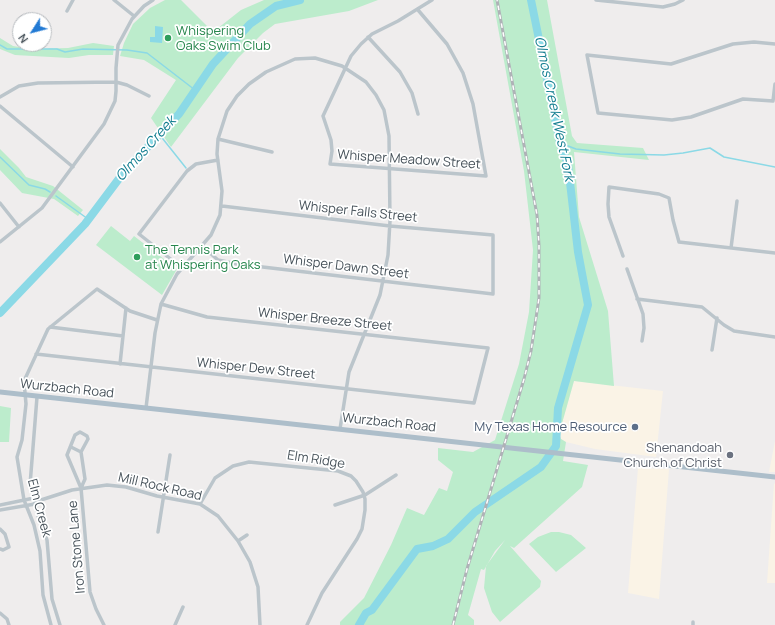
<!DOCTYPE html>
<style>
body{margin:0}
#map{position:relative;width:775px;height:625px;overflow:hidden;background:#efeded;font-family:Manrope,sans-serif}
canvas{display:block}
.north{position:absolute;left:12px;top:12px;width:40px;height:40px;box-sizing:border-box;background:#fff;border:1px solid #b5b9bd;border-radius:50%;rotate:234deg;font-size:11px;font-weight:700;line-height:16px;text-align:center;color:#465159}
.north::after{content:'';display:block;margin:auto;width:14px;height:18px;background:#227ad4;clip-path:polygon(50% 0,100% 100%,50% 72%,0 100%)}
</style>
<div id="map">
<canvas width="775" height="625"></canvas>
<div class="north">N</div>
</div>
<script>
const ctx = document.querySelector('canvas').getContext('2d');
ctx.lineJoin = 'round';
function fill(path, color) { ctx.fillStyle = color; ctx.fill(path, 'evenodd'); }
const shape = rows => new Path2D(rows.map(r => 'M' + r).join(''));
function stroke(path, color, width, dash) { ctx.strokeStyle = color; ctx.lineWidth = width; ctx.lineCap = dash ? 'butt' : 'round'; ctx.setLineDash(dash || []); ctx.stroke(path); }
function label(font, color, halo, rows, align = 'center') {
  ctx.font = font + ' Manrope,sans-serif'; ctx.lineWidth = 3.5; ctx.setLineDash([]); ctx.textBaseline = 'middle'; ctx.strokeStyle = halo; ctx.fillStyle = color; for (const [text, x, y, turn = 0] of rows) {
    ctx.save(); ctx.translate(x, y); ctx.rotate((+turn || 0) * Math.PI / 180); ctx.textAlign = isNaN(turn) ? turn : align; if (halo) ctx.strokeText(text, 0, 0); ctx.fillText(text, 0, 0); ctx.restore();
  }
}
fill(shape([
 [574,381,663,391,656,457,595,449,566,442,561,439,559,434],
 [775,441,775,472,769,472],
 [638,468,669,469,659,599,628,593],
 [774,483,775,484,775,583,767,583]
]), '#faf3e6');
fill(shape([
 [165,0,181,0,213,32,241,10,264,0,378,0,349,11,275,24,263,33,238,58,171,147,151,118,176,80,144,60,120,56,124,43,133,24,150,8],
 [493,0,547,0,572,136,577,143,643,148,649,160,574,152,579,217,608,311,614,386,574,381,559,434,561,439,566,442,563,461,588,465,582,487,514,548,510,546,541,581,540,587,500,622,492,612,484,588,486,566,505,540,495,551,484,570,481,569,468,615,474,620,474,625,340,625,340,622,364,598,391,545,407,508,424,515,439,488,447,491,453,472,438,460,438,448,473,452,495,440,519,364,529,312,533,250,524,171],
 [0,38,13,46,31,49,68,48,93,43,114,46,113,55,89,55,69,58,15,55,0,49],
 [0,149,19,168,26,177,53,186,83,210,78,216,54,199,22,193,0,170],
 [111,226,130,241,134,236,177,269,162,295,96,245],
 [0,406,11,408,9,442,0,442],
 [551,532,559,532,571,535,586,548,556,572,529,544,538,537]
]), '#bceccc');
fill(shape([
 [155,26,163,27,162,43,150,42,150,37,155,37]
]), '#8bd9e6');
stroke(shape([
 [0,45,7,49,57,49,65,52,83,49,127,50,147,53,195,90],
 [159,134,186,168],
 [560,143,576,149,620,154,664,155,683,153,710,148,724,157,775,167],
 [0,157,29,185,45,189,50,192],
 [56,196,88,219]
]), '#8bd9e6', 1.5);
stroke(shape([
 [0,313,85,224,124,172,179,114,213,64,250,24,276,6,300,0],
 [359,625,366,613,372,610,417,549,433,546,448,539,475,512,541,467,556,446,558,408,588,305,578,252,568,165,560,143,531,0]
]), '#8bd9e6', 8);
stroke(shape([
 [114,0,134,16],
 [596,0,663,7,675,4,683,0],
 [418,10,447,44,463,73,473,104,486,176,330,164,332,151,331,140,323,116,351,56,361,44,372,34,398,21,432,0],
 [67,11,73,0],
 [368,37,400,72,412,93,418,114],
 [0,97,19,86,38,83,116,82,127,85,149,96],
 [773,101,743,99,691,117,672,120,598,113,587,55,671,64,733,44,754,42,775,44],
 [773,101,775,84],
 [0,106,73,167],
 [218,139,272,152],
 [0,203,19,227],
 [0,242,42,208,104,124,115,101,116,91,116,68,118,45,132,19,144,6,153,0],
 [202,246,218,260,237,264,493,294,493,235,390,226,222,206],
 [731,248,737,201],
 [623,256,609,217,608,204,609,187,659,194,669,198,673,220,679,242,775,253],
 [182,268,139,234,187,171,196,164,218,160],
 [627,269,643,314,644,328,642,341],
 [637,299,702,307,724,325,734,331,775,337],
 [50,327,123,336],
 [712,350,717,318],
 [36,354,474,403,488,348,207,317,161,304],
 [120,364,126,308],
 [37,397,30,485,38,516,47,540,52,599,60,625],
 [146,408,155,333,161,304,177,274,211,235,220,215,222,191,217,154,218,139,227,111,237,96,249,84,266,72,295,59,315,58,342,66,366,82,376,95,384,110,389,136,390,221,388,255,380,295,349,372,340,429],
 [71,447,81,452],
 [81,488,85,479,81,452,88,439,87,436,80,432,75,435,67,455,81,488,90,592,96,609,104,625],
 [200,504,215,478,233,466,249,462,338,471,351,476,356,481,363,492,365,499,365,510,362,529,357,539,322,593,307,625],
 [0,505,34,498,41,500],
 [335,505,365,495,396,475],
 [0,510,35,504,41,500,72,490,107,485,126,487,157,496,200,504,218,516,238,541,250,562,258,587,260,625],
 [0,529,5,534,9,547,3,550,0,549],
 [158,532,170,455],
 [238,541,247,535],
 [0,613,7,619,9,625],
 [51,625,43,595,40,551,34,525,24,500,17,457,22,440,26,404,24,381,48,329,97,289,130,311,157,320],
 [175,625,183,607],
 [693,625,693,622]
]), '#bbc5cb', 3.5);
stroke(shape([
 [0,392,775,477]
]), '#adbeca', 5);
const rail = shape([
 [453,625,467,569,524,379,531,351,539,298,539,245,537,215,497,0]
]);
stroke(rail, '#afb2b7', 3);
stroke(rail, '#fff', 1.5, [4.5]);
for (const [x, y, r, color] of [
 [168,38,4,"#2e9e5b"],
 [137,257,4,"#2e9e5b"],
 [635,427,4,"#5c6f8a"],
 [730,455,4,"#6b7280"]
]) { const dot = new Path2D(); dot.arc(x, y, r, 0, 2 * Math.PI); ctx.fillStyle = color; ctx.fill(dot); stroke(dot, '#fff', 1.5); }
label('13px', '#27864d', '#fff', [
 ["Whispering",176,31],
 ["Oaks Swim Club",176,46],
 ["The Tennis Park",145,250],
 ["at Whispering Oaks",145,265]
], 'left');
label('13px', '#465159', '#fff', [
 ["Whisper Meadow Street",409,160,4],
 ["Whisper Falls Street",358,212,6],
 ["Whisper Dawn Street",346,267,7],
 ["Whisper Breeze Street",325,320,6],
 ["Whisper Dew Street",256,369,6],
 ["Wurzbach Road",67,389,6],
 ["Wurzbach Road",389,423,6],
 ["Elm Ridge",316,460,9],
 ["Mill Rock Road",160,487,13],
 ["Elm Creek",39,508,75],
 ["Iron Stone Lane",77,547,-95]
]);
label('13px', '#4e5e75', '#fff', [
 ["My Texas Home Resource",627,427]
], 'right');
label('13px', '#5b616d', '#fff', [
 ["Shenandoah",722,448],
 ["Church of Christ",722,463]
], 'right');
label('italic 14px', '#137e90', '#fff', [
 ["Olmos Creek West Fork",554,109,78],
 ["Olmos Creek",146,149,-48]
]);
</script>
